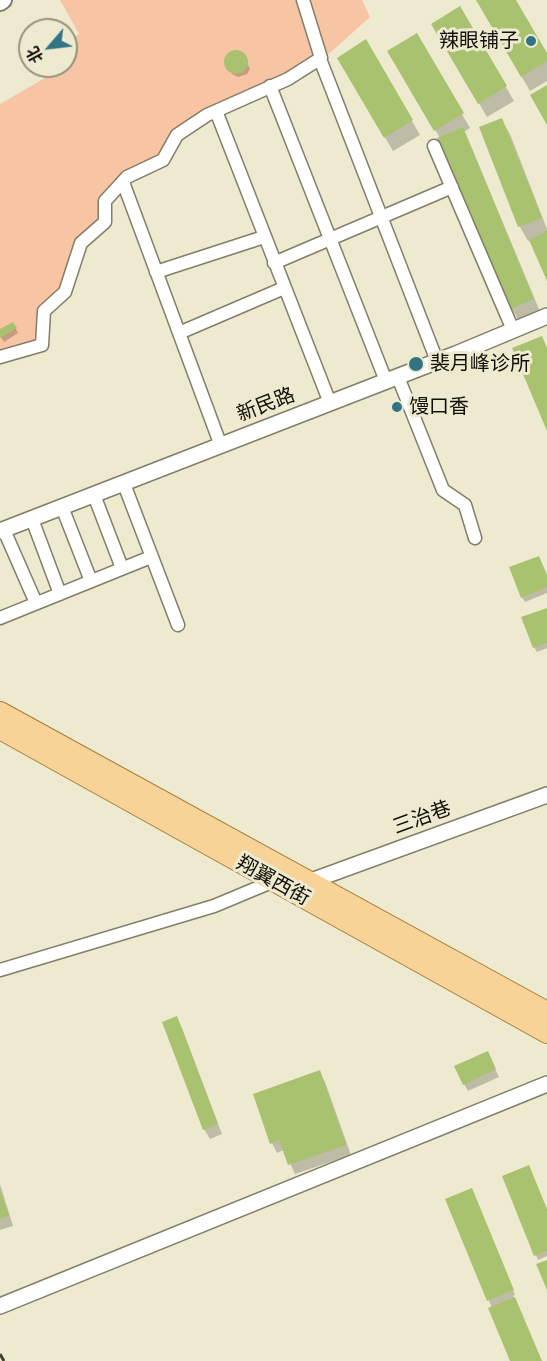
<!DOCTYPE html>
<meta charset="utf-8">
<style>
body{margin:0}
#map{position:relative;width:547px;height:1361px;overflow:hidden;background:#eeead0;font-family:Literata,"Noto Sans SC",serif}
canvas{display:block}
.north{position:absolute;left:18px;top:18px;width:60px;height:60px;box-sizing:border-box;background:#eeead0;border:2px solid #969280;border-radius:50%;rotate:242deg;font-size:16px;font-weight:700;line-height:24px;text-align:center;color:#110f07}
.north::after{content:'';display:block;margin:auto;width:21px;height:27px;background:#317585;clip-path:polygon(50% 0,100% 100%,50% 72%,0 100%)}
</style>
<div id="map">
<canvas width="547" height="1361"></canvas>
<div class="north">北</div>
</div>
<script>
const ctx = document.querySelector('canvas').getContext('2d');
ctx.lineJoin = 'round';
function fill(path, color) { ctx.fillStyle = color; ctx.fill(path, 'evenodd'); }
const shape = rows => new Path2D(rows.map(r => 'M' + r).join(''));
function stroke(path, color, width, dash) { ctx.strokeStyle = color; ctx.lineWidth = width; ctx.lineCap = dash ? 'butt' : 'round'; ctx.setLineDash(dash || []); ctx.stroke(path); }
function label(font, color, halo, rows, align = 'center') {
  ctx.font = font + ' Literata,"Noto Sans SC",serif'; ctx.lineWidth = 6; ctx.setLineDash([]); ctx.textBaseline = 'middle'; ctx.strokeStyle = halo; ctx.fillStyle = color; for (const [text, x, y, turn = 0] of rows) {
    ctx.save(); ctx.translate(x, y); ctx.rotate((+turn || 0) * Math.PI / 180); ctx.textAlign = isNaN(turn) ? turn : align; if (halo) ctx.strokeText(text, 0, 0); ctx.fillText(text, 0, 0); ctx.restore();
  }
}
fill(shape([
 [60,0,362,0,370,17,332,51,286,80,173,137,163,160,127,177,105,201,105,222,81,242,64,296,40,315,42,345,0,357,0,104,45,78,40,66,66,66,66,42,79,34]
]), '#f7c4a4');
fill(shape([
 [477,0,514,0,547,56,547,81,530,91],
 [460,8,514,101,487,117,433,24],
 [416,35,470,128,464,132,470,144,541,314,520,323,512,309,440,138,389,52],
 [366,42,420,135,393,151,339,58],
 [237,52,243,54,250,69,247,74,238,77,232,74,227,59,231,53],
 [501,119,510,134,547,229,547,278,531,240,528,241,520,227,481,128],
 [13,324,18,333,4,342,0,336,0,331],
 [547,577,547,593,525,602,522,597],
 [547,609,547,648,537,652,534,647],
 [177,1018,182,1028,222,1134,210,1139,204,1129],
 [491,1060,499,1077,468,1091,464,1084],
 [319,1072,325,1082,351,1155,295,1174,284,1150,277,1153,272,1143],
 [0,1184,13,1226,0,1230],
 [474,1195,515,1295,513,1296,541,1361,512,1361,492,1308,447,1200],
 [547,1211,547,1256,538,1260,536,1255]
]), '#0003');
fill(shape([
 [476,0,516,0,547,53,547,61,521,77],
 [460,6,507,86,478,104,431,24],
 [417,33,464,113,434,131,387,51],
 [366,39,413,120,384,138,337,58],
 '224 62a12 12 0 1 1 24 0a12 12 0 1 1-24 0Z',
 [547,85,547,125,530,95],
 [502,118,542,218,518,227,479,127],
 [463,127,534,299,511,309,437,138],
 [547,231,547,281,529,240],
 [13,322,17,328,0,338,0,329],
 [542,336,547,348,547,431,512,348],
 [539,556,547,575,547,587,521,598,509,567],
 [547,608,547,643,533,648,521,617],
 [177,1016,218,1124,203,1130,162,1022],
 [488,1051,496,1069,463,1085,454,1066],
 [320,1070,346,1145,288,1165,279,1140,270,1144,253,1094],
 [529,1165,547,1209,547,1251,534,1256,502,1176],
 [472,1188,514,1290,487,1301,445,1199],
 [0,1190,9,1216,0,1219],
 [547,1260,547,1290,536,1264],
 [515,1297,542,1361,510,1361,488,1308]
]), '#a9c26f');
const minor = shape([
 [320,59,437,361],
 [270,86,386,381],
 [216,111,330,403],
 [434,146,513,330],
 [123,182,221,446],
 [274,263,452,187],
 [156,272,264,237],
 [179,333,284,288],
 [0,357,42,345,44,311,65,292,81,243,105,222,105,201,127,177,163,160,177,135,207,115,288,79,321,58,303,0],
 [398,377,443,490,465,505,475,538],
 [124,484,178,625],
 [94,495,122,568],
 [62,507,91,581],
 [32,519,60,594],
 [4,530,36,603],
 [0,618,151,557],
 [0,970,214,906,274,881]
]);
const tertiary = shape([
 [0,531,456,354,547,316],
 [311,881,547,795],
 [0,1306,547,1084]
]);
const secondary = shape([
 [0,2,3,0]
]);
const primary = shape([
 [0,712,547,1012],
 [0,729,547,1033]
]);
stroke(minor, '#827e67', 15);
stroke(tertiary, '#827e67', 18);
stroke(secondary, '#827e67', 20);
stroke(primary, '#a57c39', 22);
stroke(minor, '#fff', 12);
stroke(tertiary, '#fff', 15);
stroke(secondary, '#fff', 16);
stroke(primary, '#f8d398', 20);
stroke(shape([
 [0,1354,4,1361]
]), '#424034', 3, [12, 6]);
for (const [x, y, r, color] of [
 [531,41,6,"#317585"],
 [416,364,8,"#317585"],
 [397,407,6,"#317585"]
]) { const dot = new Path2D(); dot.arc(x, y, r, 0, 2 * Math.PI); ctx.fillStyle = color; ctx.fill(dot); stroke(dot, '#eeead0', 2); }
label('20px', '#110f07', '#eeead0', [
 ["辣眼铺子",519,41,"right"],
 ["裴月峰诊所",430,364],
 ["馒口香",409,407]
], 'left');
label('20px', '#110f07', '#eeead0', [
 ["新民路",266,405,-21],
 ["三治巷",422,818,-20],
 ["翔翼西街",273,881,29]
]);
</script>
